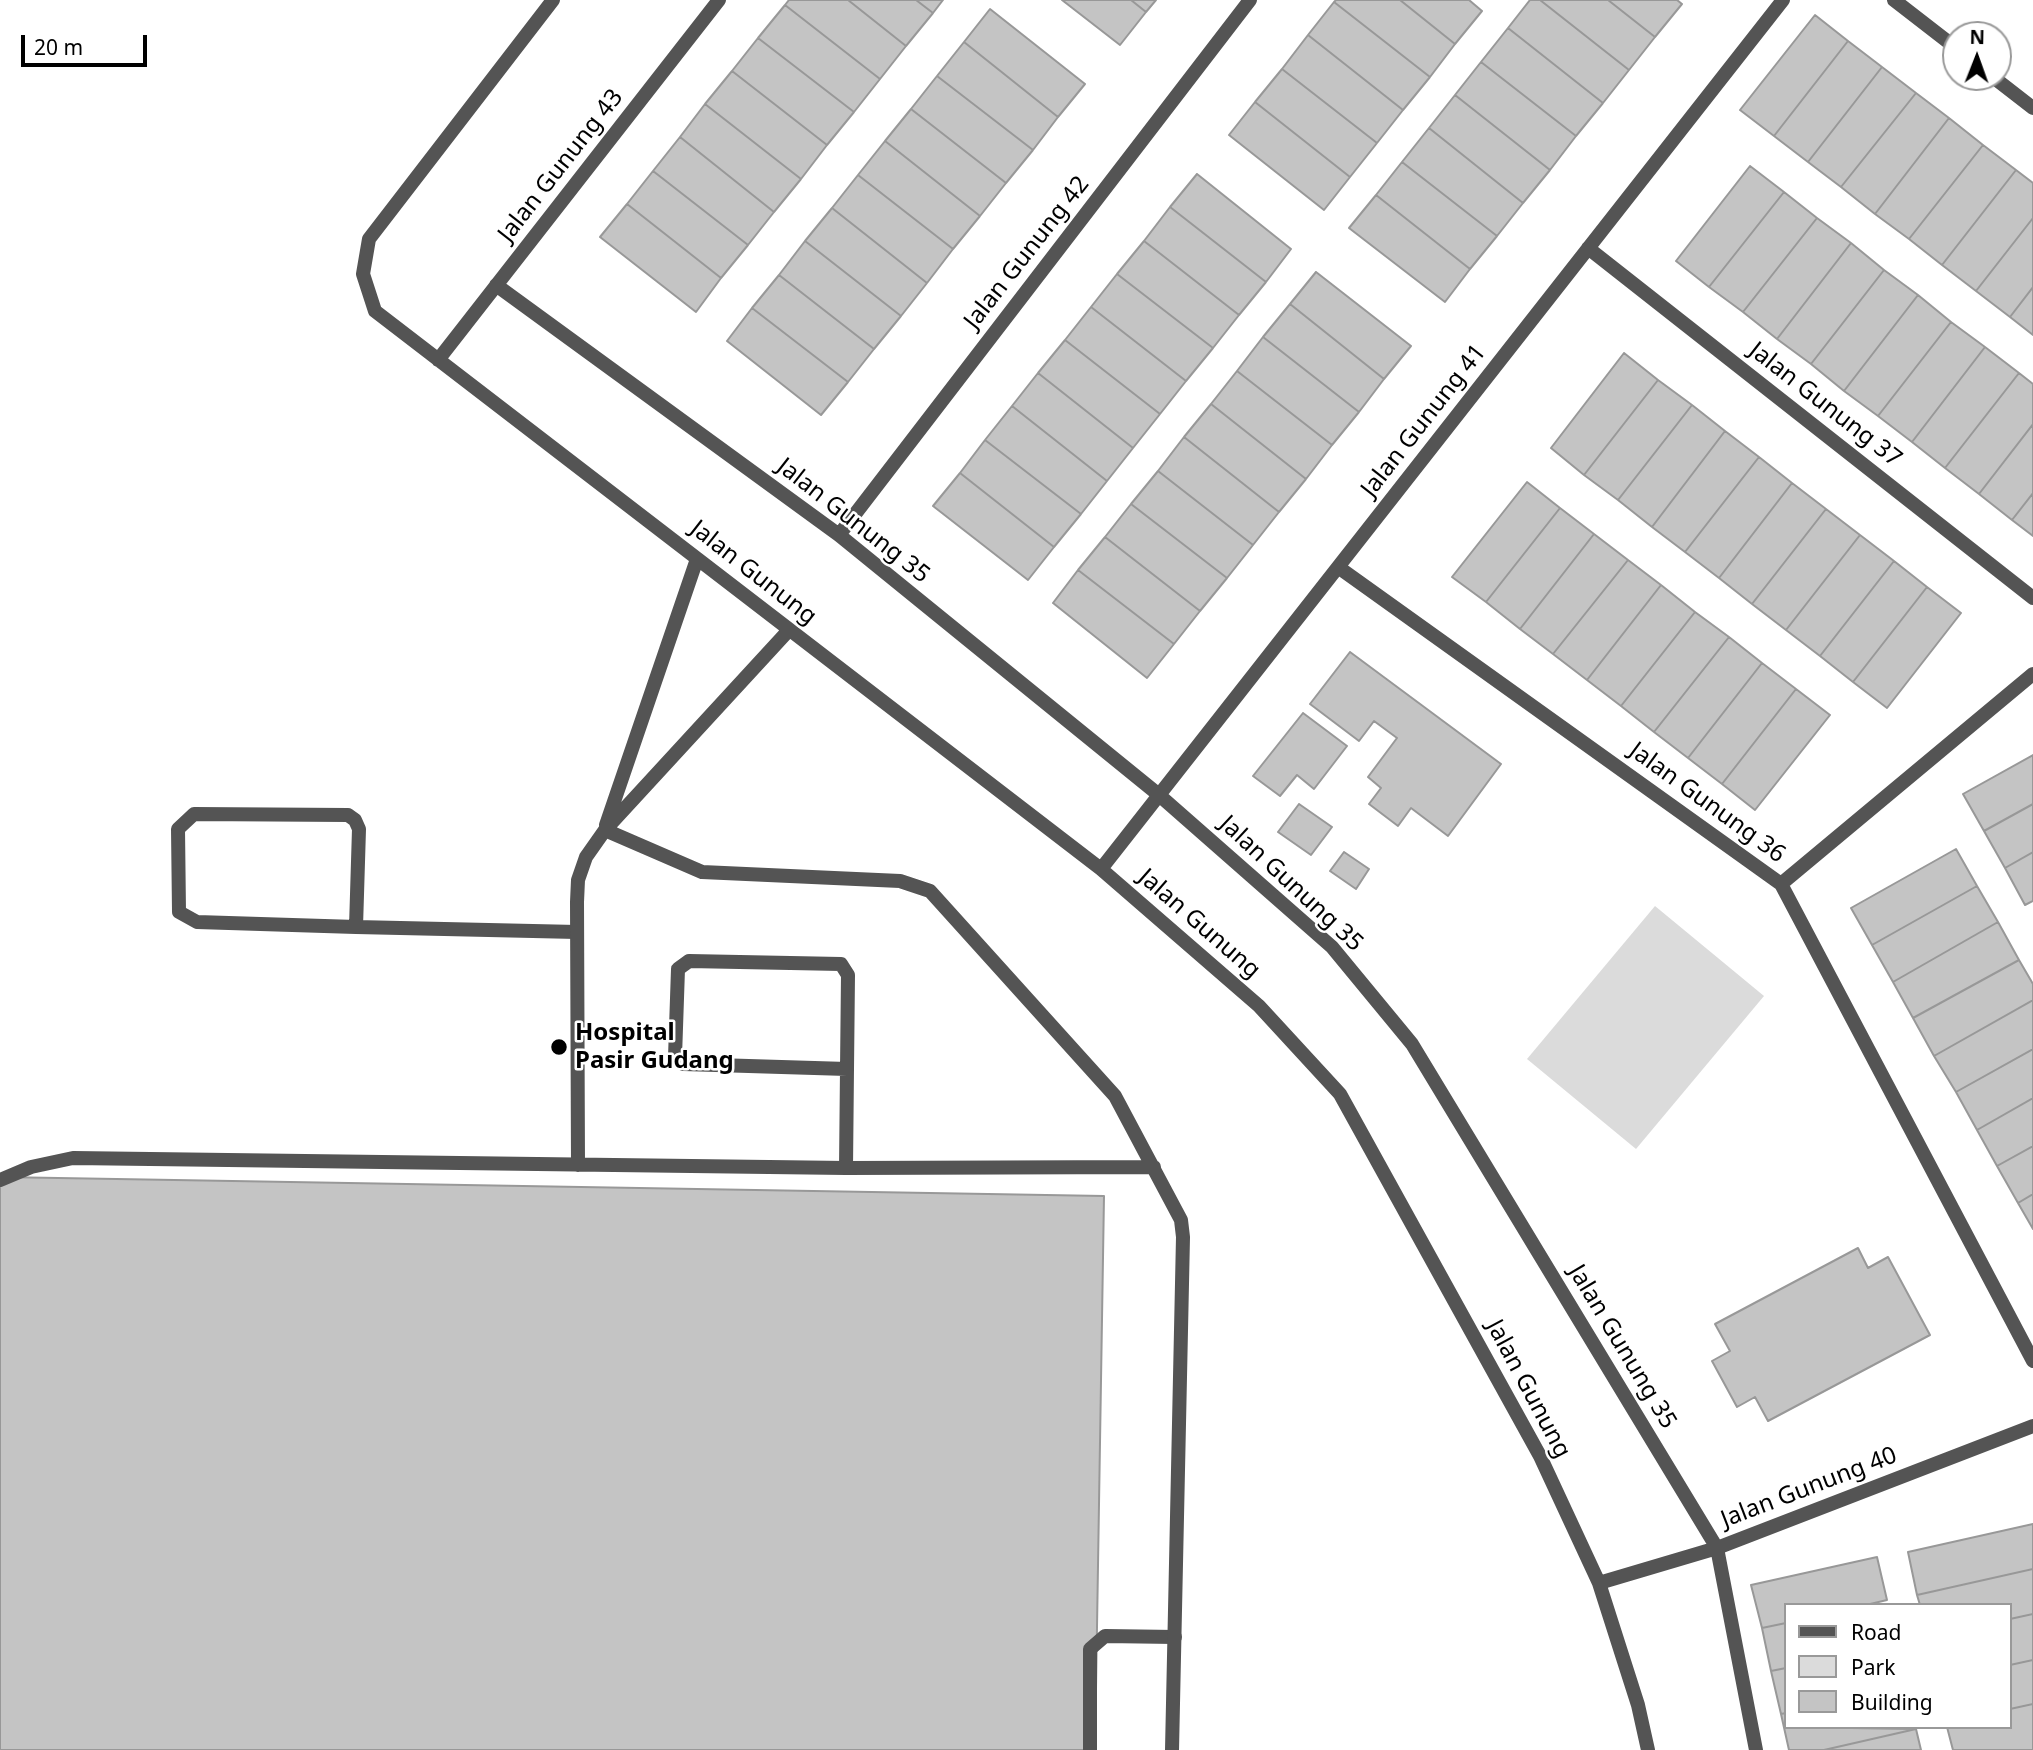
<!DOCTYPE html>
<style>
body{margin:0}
#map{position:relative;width:2033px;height:1750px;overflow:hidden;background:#fff;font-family:"Noto Sans",sans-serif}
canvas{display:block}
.legend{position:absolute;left:1784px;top:1603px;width:228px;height:126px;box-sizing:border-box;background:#fff;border:2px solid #999;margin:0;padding:9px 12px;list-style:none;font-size:21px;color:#000}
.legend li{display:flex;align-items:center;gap:14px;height:35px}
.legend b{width:35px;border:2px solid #999}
.north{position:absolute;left:1942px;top:21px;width:70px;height:70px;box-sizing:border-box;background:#fff;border:2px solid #999;border-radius:50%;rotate:1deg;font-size:19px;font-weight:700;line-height:28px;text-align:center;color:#000}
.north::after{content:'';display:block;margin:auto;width:24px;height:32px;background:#000;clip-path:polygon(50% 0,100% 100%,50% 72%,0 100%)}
.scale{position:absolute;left:21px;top:35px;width:126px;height:32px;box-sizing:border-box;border:4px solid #000;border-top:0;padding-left:9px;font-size:21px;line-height:24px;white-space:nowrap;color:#000;-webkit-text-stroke:5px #fff;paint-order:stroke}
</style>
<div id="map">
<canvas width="2033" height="1750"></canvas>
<ul class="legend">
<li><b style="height:9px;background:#545454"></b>Road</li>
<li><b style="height:19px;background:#dbdbdb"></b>Park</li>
<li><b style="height:19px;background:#c4c4c4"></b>Building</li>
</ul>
<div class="north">N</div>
<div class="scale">20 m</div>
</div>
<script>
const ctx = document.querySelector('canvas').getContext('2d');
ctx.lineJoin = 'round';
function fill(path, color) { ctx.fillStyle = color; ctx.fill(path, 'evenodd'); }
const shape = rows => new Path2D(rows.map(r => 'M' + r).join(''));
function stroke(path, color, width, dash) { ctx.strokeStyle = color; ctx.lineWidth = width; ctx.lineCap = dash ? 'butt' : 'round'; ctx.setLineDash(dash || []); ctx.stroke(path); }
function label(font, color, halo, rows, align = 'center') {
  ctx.font = font + ' "Noto Sans",sans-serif'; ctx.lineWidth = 5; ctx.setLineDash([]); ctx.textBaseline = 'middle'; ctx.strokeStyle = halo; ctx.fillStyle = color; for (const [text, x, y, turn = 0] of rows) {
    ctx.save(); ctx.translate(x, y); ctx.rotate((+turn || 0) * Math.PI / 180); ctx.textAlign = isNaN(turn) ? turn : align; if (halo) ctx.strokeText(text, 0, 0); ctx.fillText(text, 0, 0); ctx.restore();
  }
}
fill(shape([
 [1655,906,1764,996,1636,1149,1527,1059]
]), '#dbdbdb');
const building = shape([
 [789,0,848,0,906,46,880,79,785,5,789,0],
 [848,0,916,0,933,13,906,46,848,0],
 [916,0,943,0,933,13,916,0],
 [1062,0,1131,0,1146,12,1120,45,1062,0],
 [1131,0,1156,0,1146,12,1131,0],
 [1336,0,1400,0,1455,44,1430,77,1334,2,1336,0],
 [1400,0,1469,0,1482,11,1455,44,1400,0],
 [1530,0,1540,0,1629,70,1603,103,1508,28,1530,0],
 [1540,0,1608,0,1655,37,1629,70,1540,0],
 [1608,0,1677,0,1682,4,1655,37,1608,0],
 [1334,2,1430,77,1403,110,1308,35,1334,2],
 [785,5,880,79,854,112,758,38,785,5],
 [990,9,1085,84,1058,117,964,42,990,9],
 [1815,15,1848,41,1774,136,1740,110,1815,15],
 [1508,28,1603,103,1576,136,1481,62,1508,28],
 [1308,35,1403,110,1377,143,1282,69,1308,35],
 [758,38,854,112,827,145,732,71,758,38],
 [1848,41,1882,67,1808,162,1774,136,1848,41],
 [964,42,1058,117,1033,150,937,76,964,42],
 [1481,62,1576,136,1550,170,1455,95,1481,62],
 [1882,67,1916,93,1841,187,1808,162,1882,67],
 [1282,69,1377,143,1350,177,1255,102,1282,69],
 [732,71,827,145,801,179,705,104,732,71],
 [937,76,1033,150,1006,183,911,109,937,76],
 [1916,93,1949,118,1875,214,1841,187,1916,93],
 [1455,95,1550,170,1523,203,1429,128,1455,95],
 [1255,102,1350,177,1324,210,1229,135,1255,102],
 [705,104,801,179,774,212,680,137,705,104],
 [911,109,1006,183,980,216,885,141,911,109],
 [1949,118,1983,145,1909,239,1875,214,1949,118],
 [1429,128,1523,203,1497,236,1402,162,1429,128],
 [680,137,774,212,748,245,653,171,680,137],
 [885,141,980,216,953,249,858,175,885,141],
 [1983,145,2016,170,1942,265,1909,239,1983,145],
 [1402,162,1497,236,1470,269,1376,195,1402,162],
 [1750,166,1784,192,1709,287,1676,261,1750,166],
 [2016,170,2033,183,2033,218,1976,291,1942,265,2016,170],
 [653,171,748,245,721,278,627,204,653,171],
 [1197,174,1291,249,1266,282,1170,207,1197,174],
 [858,175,953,249,927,283,832,208,858,175],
 [1784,192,1817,218,1743,312,1709,287,1784,192],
 [1376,195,1470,269,1445,302,1349,228,1376,195],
 [627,204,721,278,696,312,600,237,627,204],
 [1170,207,1266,282,1239,315,1144,241,1170,207],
 [832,208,927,283,901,316,805,241,832,208],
 [1817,218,1851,243,1777,339,1743,312,1817,218],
 [2033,218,2033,287,2010,317,1976,291,2033,218],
 [805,241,901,316,874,349,779,275,805,241],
 [1144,241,1239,315,1213,348,1117,274,1144,241],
 [1851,243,1884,270,1811,364,1777,339,1851,243],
 [1884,270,1918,295,1844,391,1811,364,1884,270],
 [1316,272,1411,346,1384,379,1290,304,1316,272],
 [1117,274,1213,348,1186,381,1091,307,1117,274],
 [779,275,874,349,848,382,752,308,779,275],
 [2033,287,2033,335,2010,317,2033,287],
 [1918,295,1951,322,1878,416,1844,391,1918,295],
 [1290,304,1384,379,1359,412,1263,337,1290,304],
 [1091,307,1186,381,1160,414,1065,340,1091,307],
 [752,308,848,382,821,415,727,341,752,308],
 [1951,322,1985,347,1912,442,1878,416,1951,322],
 [1263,337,1359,412,1332,445,1237,371,1263,337],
 [1065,340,1160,414,1133,448,1038,373,1065,340],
 [1985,347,2019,373,1945,468,1912,442,1985,347],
 [1624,353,1658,380,1584,475,1551,448,1624,353],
 [1237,371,1332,445,1306,479,1211,404,1237,371],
 [1038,373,1133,448,1107,481,1012,406,1038,373],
 [2019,373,2033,384,2033,424,1979,494,1945,468,2019,373],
 [1658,380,1692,405,1618,500,1584,475,1658,380],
 [1211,404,1306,479,1279,512,1184,437,1211,404],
 [1692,405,1725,431,1652,527,1618,500,1692,405],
 [1012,406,1107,481,1081,514,985,440,1012,406],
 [2033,424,2033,493,2012,520,1979,494,2033,424],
 [1725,431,1759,457,1685,552,1652,527,1725,431],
 [1184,437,1279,512,1253,545,1158,471,1184,437],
 [985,440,1081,514,1054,547,960,473,985,440],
 [1759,457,1792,483,1719,578,1685,552,1759,457],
 [1158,471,1253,545,1227,578,1131,504,1158,471],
 [960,473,1054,547,1028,580,933,506,960,473],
 [1527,482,1560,508,1486,602,1452,577,1527,482],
 [1792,483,1826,509,1752,604,1719,578,1792,483],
 [2033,493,2033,536,2012,520,2033,493],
 [1131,504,1227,578,1200,611,1105,537,1131,504],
 [1560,508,1594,534,1520,629,1486,602,1560,508],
 [1826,509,1860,535,1786,630,1752,604,1826,509],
 [1594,534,1628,560,1553,654,1520,629,1594,534],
 [1860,535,1894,561,1820,656,1786,630,1860,535],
 [1105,537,1200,611,1174,644,1078,570,1105,537],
 [1628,560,1661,585,1587,680,1553,654,1628,560],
 [1894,561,1927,587,1853,682,1820,656,1894,561],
 [1078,570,1174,644,1147,678,1053,603,1078,570],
 [1661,585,1695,612,1621,706,1587,680,1661,585],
 [1927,587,1961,613,1887,708,1853,682,1927,587],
 [1695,612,1729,637,1654,732,1621,706,1695,612],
 [1729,637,1762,663,1688,758,1654,732,1729,637],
 [1350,652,1501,764,1448,836,1411,808,1398,826,1369,804,1381,788,1368,777,1397,738,1374,721,1359,741,1310,704,1350,652],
 [1762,663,1796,689,1722,784,1688,758,1762,663],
 [1796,689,1830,715,1755,810,1722,784,1796,689],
 [1303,713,1347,746,1314,789,1297,775,1280,796,1253,776,1303,713],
 [2033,755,2033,804,1984,831,1963,794,2033,755],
 [1299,804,1332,827,1311,855,1278,832,1299,804],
 [2033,804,2033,852,2005,868,1984,831,2033,804],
 [1956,849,1977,886,1872,945,1851,908,1956,849],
 [1344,852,1369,869,1356,889,1330,871,1344,852],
 [2033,852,2033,901,2025,905,2005,868,2033,852],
 [1977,886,1998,922,1893,982,1872,945,1977,886],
 [1998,922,2019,960,1913,1018,1893,982,1998,922],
 [2019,960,2033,984,2033,1000,1934,1056,1913,1018,2019,960],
 [2033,1000,2033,1049,1956,1092,1934,1056,2033,1000],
 [2033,1049,2033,1098,1977,1130,1956,1092,2033,1049],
 [2033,1098,2033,1146,1997,1166,1977,1130,2033,1098],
 [2033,1146,2033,1194,2018,1203,1997,1166,2033,1146],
 [0,1177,1104,1196,1095,1750,0,1750,0,1177],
 [2033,1194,2033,1229,2018,1203,2033,1194],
 [1858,1248,1868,1268,1888,1257,1930,1335,1768,1421,1755,1397,1737,1407,1712,1361,1730,1351,1715,1324,1858,1248],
 [2033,1524,2033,1569,1917,1595,1908,1552,2033,1524],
 [1877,1557,1887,1600,1866,1605,1786,1605,1786,1623,1762,1628,1751,1585,1877,1557],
 [2033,1569,2033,1614,2010,1619,2010,1605,1920,1605,1917,1595,2033,1569],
 [2033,1614,2033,1660,2010,1665,2010,1619,2033,1614],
 [1786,1623,1786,1668,1771,1671,1762,1628,1786,1623],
 [2033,1660,2033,1704,2010,1709,2010,1665,2033,1660],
 [1786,1668,1786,1713,1781,1714,1771,1671,1786,1668],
 [2033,1704,2033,1750,1953,1750,1947,1727,2010,1727,2010,1709,2033,1704],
 [1786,1713,1786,1727,1916,1729,1824,1750,1789,1750,1781,1714,1786,1713],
 [1916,1729,1921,1750,1824,1750,1916,1729]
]);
fill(building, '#c4c4c4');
stroke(building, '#989898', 2);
stroke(shape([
 [356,927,359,829,355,820,348,815,194,814,178,829,179,912,197,922,356,927,577,932],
 [846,1168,847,1069,848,975,841,964,689,961,678,969,675,1057,683,1064,847,1069],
 [1090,1750,1090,1649,1105,1636,1175,1637]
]), '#545454', 14);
stroke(shape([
 [553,0,369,239,363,274,375,311,1101,869,1259,1006,1340,1094,1540,1456,1599,1583,1638,1705,1648,1750],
 [1894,0,1956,48],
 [1993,77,2033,108],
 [1588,248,2033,598],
 [496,285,839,535,1159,795,1332,947,1412,1044,1717,1548,1756,1750],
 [438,360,719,0],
 [839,535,1250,0],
 [1338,567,1781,884,2033,1361],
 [606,825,697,559],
 [605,830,702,872,900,881,930,891,1115,1096,1181,1220,1183,1237,1172,1750],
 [1101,869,1783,0],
 [1781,884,2033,674],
 [578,1165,577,902,578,880,586,857,605,830,789,630],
 [0,1180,31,1167,73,1158,846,1168,1154,1167],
 [1599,1583,1717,1548,2033,1426]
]), '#545454', 14);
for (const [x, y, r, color] of [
 [559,1047,9,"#000"]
]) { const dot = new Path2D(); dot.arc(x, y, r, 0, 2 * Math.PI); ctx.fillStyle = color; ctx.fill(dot); stroke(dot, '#fff', 2.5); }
label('24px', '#000', '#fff', [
 ["Jalan Gunung 43",561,166,-52],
 ["Jalan Gunung 42",1027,253,-52],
 ["Jalan Gunung 37",1825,405,38],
 ["Jalan Gunung 41",1424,421,-52],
 ["Jalan Gunung 35",853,521,38],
 ["Jalan Gunung",753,573,38],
 ["Jalan Gunung 36",1707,803,36],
 ["Jalan Gunung 35",1291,884,43],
 ["Jalan Gunung",1199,924,41],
 ["Jalan Gunung 35",1622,1347,59],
 ["Jalan Gunung",1528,1389,62],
 ["Jalan Gunung 40",1809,1488,-21]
]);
label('bold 24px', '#000', '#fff', [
 ["Hospital",575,1033],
 ["Pasir Gudang",575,1061]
], 'left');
</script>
